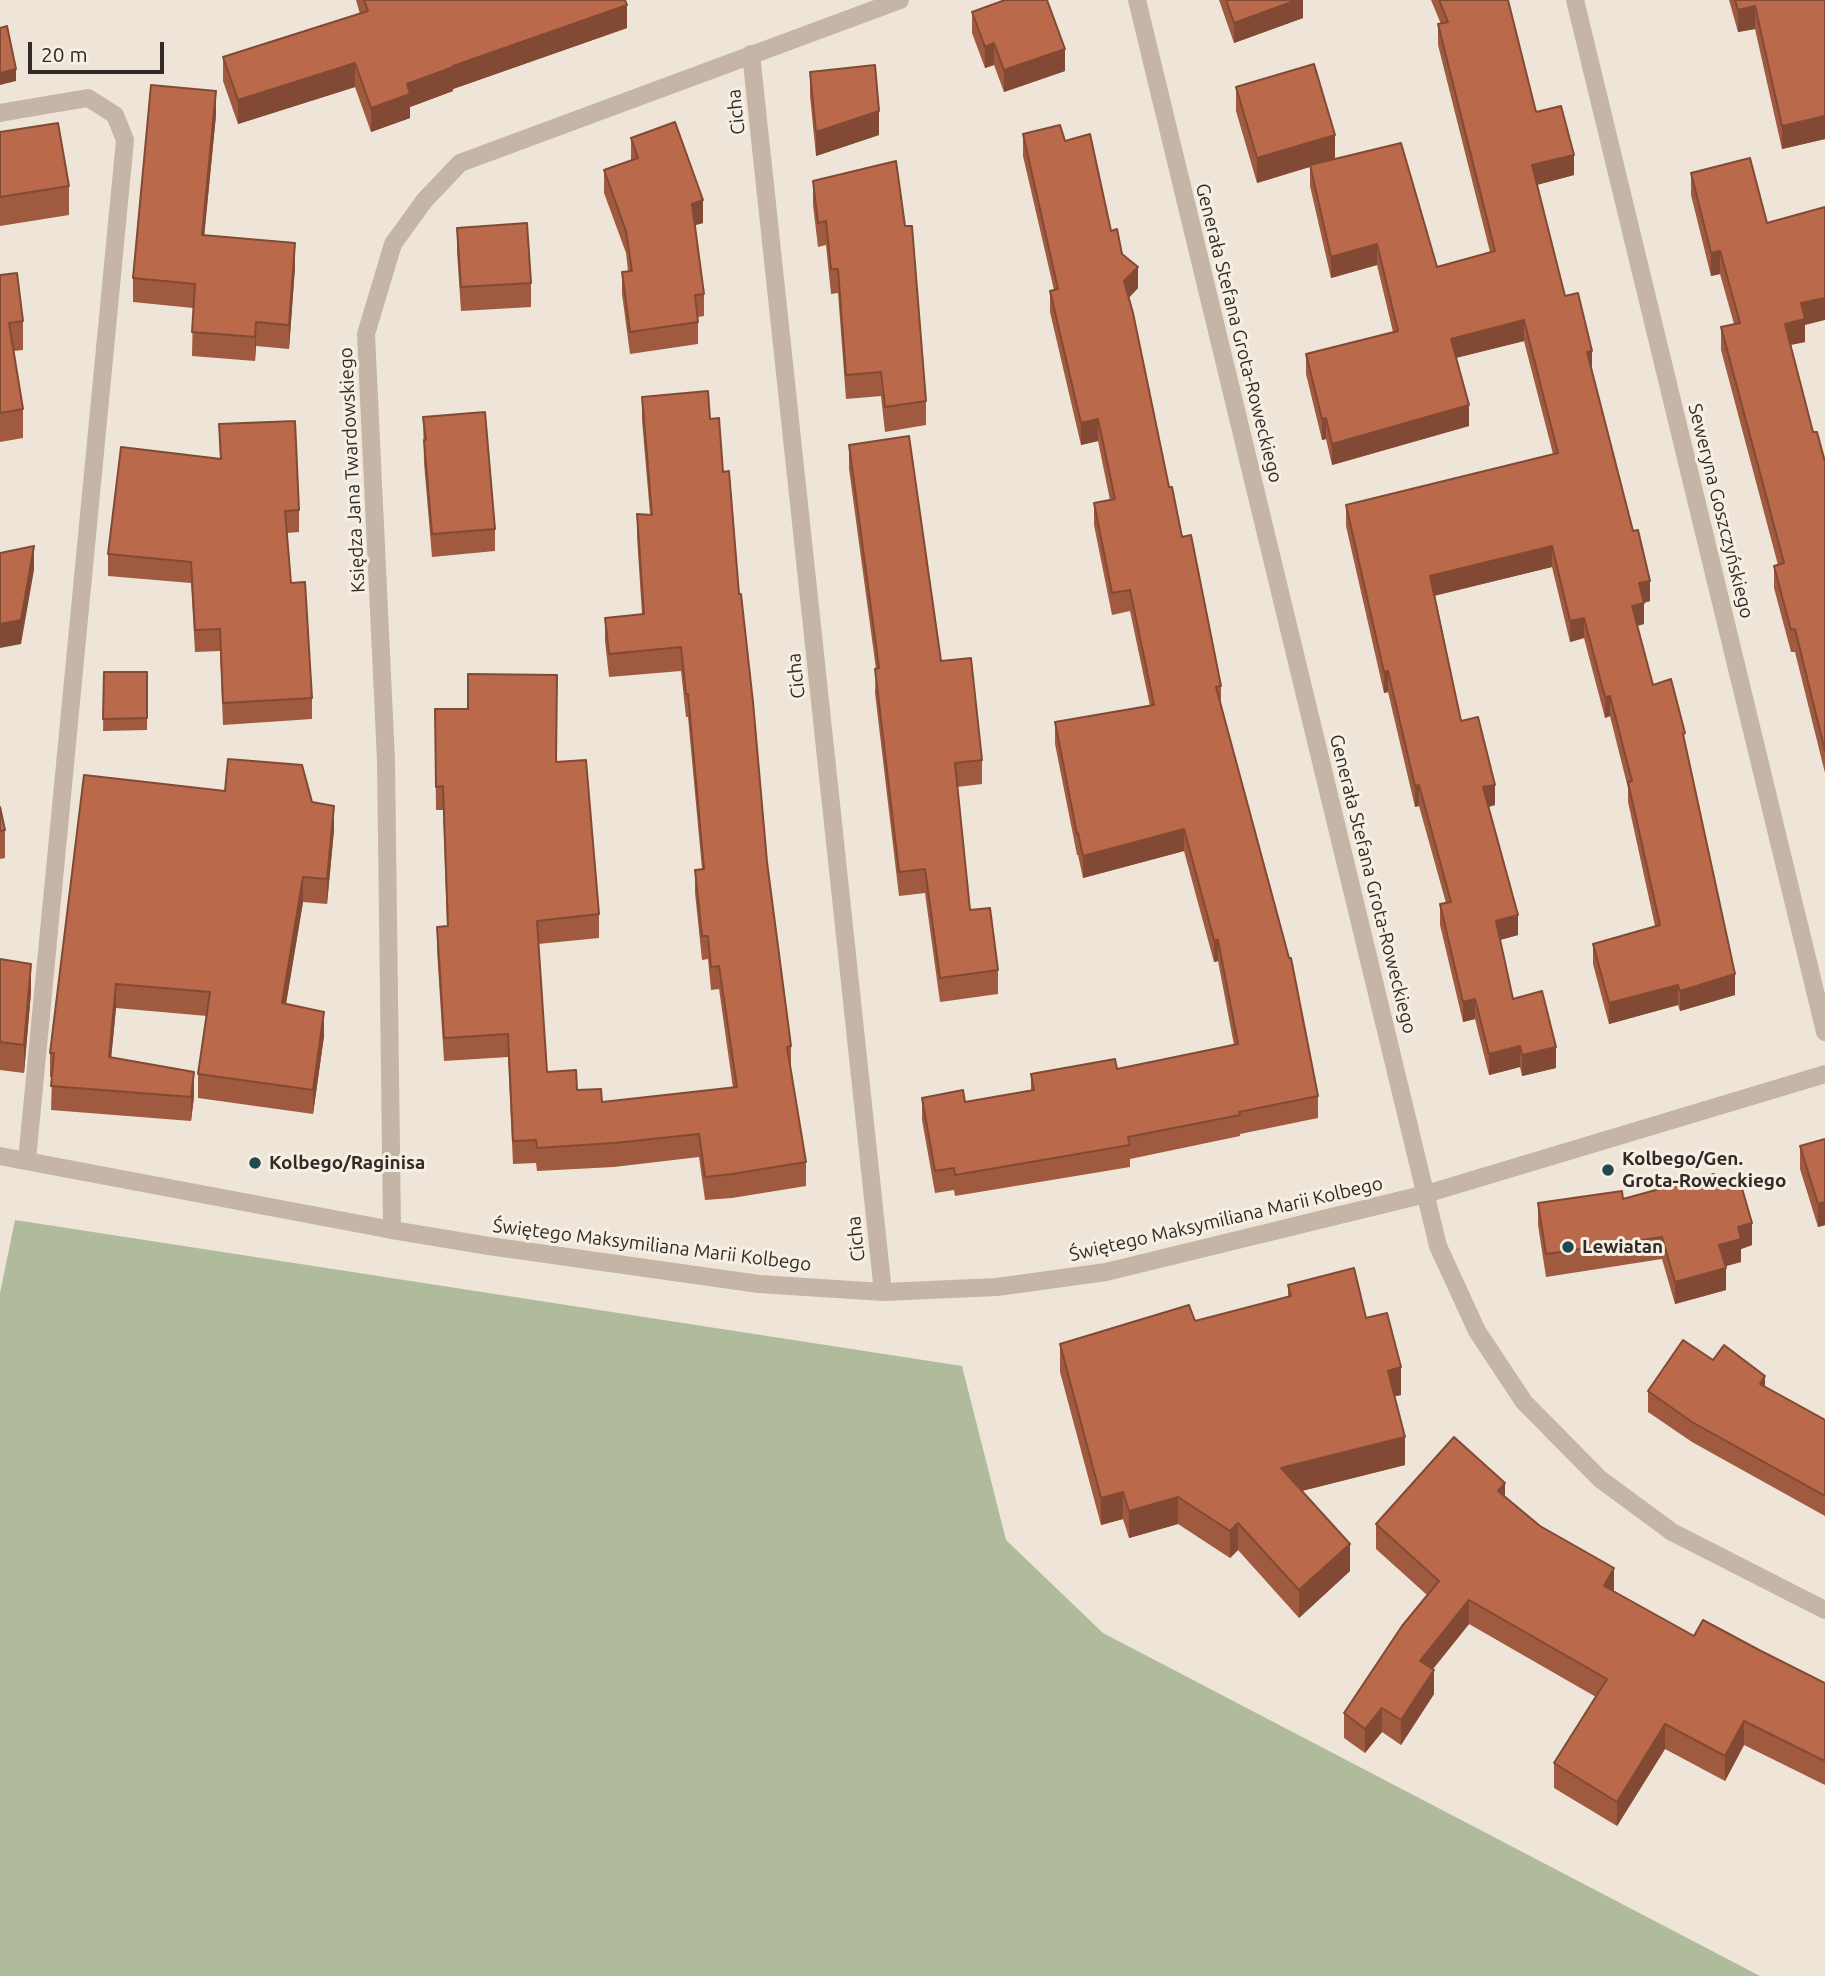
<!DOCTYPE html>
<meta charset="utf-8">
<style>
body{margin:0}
#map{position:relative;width:1825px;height:1976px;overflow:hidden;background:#eee5d8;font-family:Ubuntu,sans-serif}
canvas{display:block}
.scale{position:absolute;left:28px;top:42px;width:136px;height:32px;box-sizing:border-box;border:4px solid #312a26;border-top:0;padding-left:9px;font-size:21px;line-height:24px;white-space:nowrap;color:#312a26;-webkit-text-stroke:5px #f6efe4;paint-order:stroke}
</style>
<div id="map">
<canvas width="1825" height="1976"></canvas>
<div class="scale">20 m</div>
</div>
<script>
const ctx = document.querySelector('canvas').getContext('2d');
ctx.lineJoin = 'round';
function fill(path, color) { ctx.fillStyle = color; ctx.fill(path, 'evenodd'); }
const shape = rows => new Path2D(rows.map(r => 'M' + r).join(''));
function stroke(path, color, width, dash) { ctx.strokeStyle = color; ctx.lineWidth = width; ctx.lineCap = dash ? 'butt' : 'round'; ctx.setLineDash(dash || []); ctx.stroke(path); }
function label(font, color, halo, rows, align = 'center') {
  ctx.font = font + ' Ubuntu,sans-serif'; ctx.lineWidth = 6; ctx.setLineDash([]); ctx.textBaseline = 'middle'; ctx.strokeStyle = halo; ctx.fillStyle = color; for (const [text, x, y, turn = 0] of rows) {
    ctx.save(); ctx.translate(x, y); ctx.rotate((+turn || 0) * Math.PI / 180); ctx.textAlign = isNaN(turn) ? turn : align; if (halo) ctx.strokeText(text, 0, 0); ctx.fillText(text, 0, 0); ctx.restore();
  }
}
fill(shape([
 [15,1220,962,1366,1006,1540,1103,1633,1760,1976,0,1976,0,1293]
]), '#afbb9a');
stroke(shape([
 [1137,0,1438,1246,1477,1331,1524,1402,1600,1479,1672,1532,1825,1610],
 [1575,0,1825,1032],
 [751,54,883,1292],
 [0,113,88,98,115,115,125,140,27,1160],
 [392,1230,386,760,366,334,393,244,424,201,460,163,900,0]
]), '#c4b5a6', 18);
stroke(shape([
 [0,1156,392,1230,489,1246,759,1284,883,1292,997,1287,1106,1272,1426,1194,1825,1074]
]), '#c4b5a6', 18);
fill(shape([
 [356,0,625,0,627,28,453,89,453,91,410,107,410,118,371,132,355,87,238,124,223,81,223,57,360,14],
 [1219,0,1303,0,1303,18,1234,43],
 [1431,0,1508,0,1536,112,1574,175,1537,185,1565,296,1592,370,1650,601,1644,603,1644,624,1637,626,1653,685,1685,745,1735,995,1680,1011,1678,1005,1609,1024,1593,964,1593,944,1655,926,1628,802,1628,788,1610,716,1605,718,1584,638,1570,642,1552,567,1435,595,1461,721,1495,805,1489,807,1518,935,1500,940,1513,999,1556,1068,1522,1076,1520,1067,1489,1075,1475,1019,1463,1022,1440,925,1440,904,1446,903,1419,806,1415,807,1388,692,1384,693,1346,526,1346,505,1553,454,1524,341,1456,358,1469,426,1332,465,1326,439,1322,440,1306,374,1306,354,1393,332,1377,265,1331,278,1310,186,1310,167,1257,183,1236,111,1236,87,1335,159,1437,267,1490,252,1438,45,1438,24,1441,24],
 [1729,0,1825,0,1825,139,1782,149,1755,29,1738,32],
 [972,12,1065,71,1004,92,994,65,985,68,972,33],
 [810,72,879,135,816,156,810,96],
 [216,115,204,235,295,267,289,349,256,346,255,361,192,356,193,308,133,302,133,278],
 [0,132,69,186,69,215,0,226],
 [1023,134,1065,141,1111,231,1138,288,1129,298,1169,487,1221,686,1221,706,1318,1096,1318,1118,1240,1134,1240,1136,1130,1159,1130,1167,955,1196,954,1190,935,1193,922,1120,922,1098,965,1102,1031,1090,1031,1074,1117,1069,1234,1045,1218,961,1214,962,1184,851,1083,878,1078,855,1077,855,1055,744,1055,722,1150,706,1130,611,1112,615,1094,525,1094,503,1110,500,1098,441,1081,445,1050,312,1050,291,1054,290,1023,156],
 [631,138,703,223,695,225,704,294,704,316,698,317,698,344,630,354,622,294,622,272,628,271,626,253,604,193,604,170,631,160],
 [1691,173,1767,223,1805,325,1805,342,1790,345,1813,432,1825,462,1825,773,1795,652,1791,652,1774,588,1774,566,1778,565,1721,350,1721,327,1734,324,1720,274,1711,276,1691,195],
 [813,181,926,401,926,425,885,432,881,396,846,399,838,293,831,294,826,245,818,247,813,205],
 [457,228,531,283,531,307,461,311,457,252],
 [0,275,23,321,23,350,14,351,23,409,23,438,0,442],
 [642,397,710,419,723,472,739,594,767,862,791,1046,791,1070,806,1162,806,1186,732,1198,705,1200,699,1157,614,1167,537,1171,536,1163,513,1164,508,1057,444,1061,437,950,437,927,447,926,443,810,436,810,435,709,556,762,599,914,599,938,538,944,547,1072,577,1090,602,1102,733,1088,719,989,711,990,708,959,702,960,695,893,695,870,702,869,688,717,686,717,681,671,609,677,605,641,605,618,642,614,637,537,637,514,650,514,642,420],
 [423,417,495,529,495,551,432,557,424,463],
 [219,424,299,510,299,532,287,533,291,583,312,698,312,719,223,725,220,651,195,652,191,583,108,576,108,554,220,459],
 [849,445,982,760,982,784,957,787,970,910,998,970,998,994,940,1002,925,893,899,896,875,693,876,669,849,469],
 [104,672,147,672,147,730,103,731],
 [225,791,312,802,334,830,327,904,303,902,286,1004,324,1036,313,1114,198,1098,198,1074,207,1016,116,1008,111,1057,194,1096,191,1121,51,1110,52,1077,50,1077,50,1053],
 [0,807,5,830,5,858,0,859],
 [0,959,31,992,24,1073,0,1070],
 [1825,1139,1825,1225,1818,1227,1800,1169,1800,1146],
 [1717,1185,1752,1245,1741,1249,1741,1262,1725,1266,1726,1290,1675,1304,1662,1259,1546,1277,1538,1225,1538,1203,1623,1199],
 [1288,1285,1366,1318,1401,1395,1394,1396,1405,1465,1302,1491,1350,1571,1299,1618,1238,1550,1230,1558,1178,1524,1129,1538,1123,1519,1101,1525,1060,1372,1060,1344,1195,1321,1288,1297],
 [1713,1360,1765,1387,1825,1420,1825,1516,1692,1442,1648,1412,1648,1391],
 [1505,1496,1614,1591,1694,1636,1761,1651,1825,1683,1825,1785,1744,1745,1725,1781,1665,1749,1617,1826,1554,1788,1554,1763,1596,1697,1469,1624,1433,1669,1434,1694,1401,1745,1382,1732,1365,1753,1344,1738,1344,1713,1427,1595,1376,1549,1376,1524]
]), '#a05a40');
fill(shape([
 [1297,0,1303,0,1303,18,1234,43,1234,23],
 [627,5,627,28,453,89,453,91,410,107,410,118,371,132,371,108,407,84,453,66],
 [1755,6,1755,29,1738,32,1738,10],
 [994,43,994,65,985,68,985,47],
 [1065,49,1065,71,1004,92,1004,70],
 [355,63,355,87,238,124,238,100],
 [16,69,16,81,0,85,0,73],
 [216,91,216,115,202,259,202,235],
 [879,111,879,135,816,156,816,132],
 [1825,116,1825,139,1782,149,1782,126],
 [1335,135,1335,159,1257,183,1257,158],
 [1574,155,1574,175,1532,186,1532,165],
 [703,200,703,223,692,226,692,204],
 [295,243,295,267,289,349,289,325],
 [1377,244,1377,265,1331,278,1331,257],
 [1720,251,1720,274,1711,276,1711,253],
 [1138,267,1138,288,1124,302,1124,281],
 [1825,298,1825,320,1805,325,1805,342,1785,346,1785,324,1801,303],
 [1524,320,1524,341,1451,359,1451,339],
 [256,322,256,346,255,361,255,337],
 [1592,351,1592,372,1587,352],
 [1469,405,1469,426,1332,465,1332,444],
 [1326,418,1326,439,1322,440,1322,419],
 [1098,419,1098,441,1081,445,1081,423],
 [34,546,34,570,21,644,0,648,0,624],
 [1552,546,1552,567,1430,597,1430,576],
 [1650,581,1650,601,1639,604,1639,583],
 [1644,603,1644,624,1632,627,1632,606],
 [1584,618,1584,638,1570,642,1570,621],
 [1388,671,1388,692,1384,693,1384,672],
 [1610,696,1610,716,1605,718,1605,697],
 [1419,785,1419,806,1415,807,1415,786],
 [1495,785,1495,805,1483,808,1483,787],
 [334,806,334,830,327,904,327,879],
 [1184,829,1184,851,1083,878,1083,856],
 [303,877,303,902,282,1027,282,1003],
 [1518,915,1518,935,1496,941,1496,921],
 [1214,940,1218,940,1218,961,1214,962],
 [31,964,31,992,24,1073,24,1045],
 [1735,974,1735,995,1680,1011,1680,991],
 [116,984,116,1008,109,1081,109,1057],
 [1678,985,1678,1005,1609,1024,1609,1003],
 [1475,999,1475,1019,1463,1022,1463,1002],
 [324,1012,324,1036,313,1114,313,1090],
 [1520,1046,1520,1067,1489,1075,1489,1054],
 [1556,1047,1556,1068,1522,1076,1522,1055],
 [194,1072,194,1096,191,1121,191,1097],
 [1825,1202,1825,1225,1818,1227,1818,1204],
 [1752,1223,1752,1245,1741,1249,1741,1262,1719,1268,1719,1245,1738,1227],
 [1726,1268,1726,1290,1675,1304,1675,1282],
 [1401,1367,1401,1395,1388,1398,1388,1371],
 [1765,1376,1765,1396,1760,1384],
 [1405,1437,1405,1465,1281,1496,1281,1468],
 [1505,1483,1505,1508,1498,1491],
 [1123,1492,1123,1519,1101,1525,1101,1498],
 [1178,1497,1178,1524,1129,1538,1129,1511],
 [1238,1523,1238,1550,1230,1558,1230,1531],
 [1350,1544,1350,1571,1299,1618,1299,1590],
 [1614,1568,1614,1592,1604,1586],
 [1469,1600,1469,1624,1420,1685,1420,1661],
 [1434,1670,1434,1694,1401,1745,1401,1720],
 [1382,1708,1382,1732,1365,1753,1365,1729],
 [1744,1721,1744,1745,1725,1781,1725,1756],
 [1665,1724,1665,1749,1617,1826,1617,1802]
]), '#824a34');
const building = shape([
 [364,0,625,0,627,5,453,66,453,67,407,84,410,94,371,108,355,63,238,100,223,57,368,11,364,0],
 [1005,0,1047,0,1065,49,1004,70,994,43,985,47,972,12,1005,0],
 [1226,0,1297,0,1234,23,1226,0],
 [1439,0,1508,0,1536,112,1561,106,1574,155,1532,165,1565,296,1578,293,1592,351,1587,352,1633,531,1638,530,1650,581,1639,583,1644,603,1632,606,1653,685,1671,679,1685,733,1683,734,1735,974,1680,991,1678,985,1609,1003,1593,944,1660,925,1628,782,1632,781,1610,696,1605,697,1584,618,1570,621,1552,546,1430,576,1461,721,1478,717,1495,785,1483,787,1518,915,1496,921,1513,999,1542,991,1556,1047,1522,1055,1520,1046,1489,1054,1475,999,1463,1002,1440,904,1451,902,1419,785,1415,786,1388,671,1384,672,1346,505,1558,453,1524,320,1451,339,1469,405,1332,444,1326,418,1322,419,1306,354,1398,331,1377,244,1331,257,1310,165,1401,143,1437,267,1495,251,1438,24,1448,22,1439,0],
 [1735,0,1825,0,1825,116,1782,126,1755,6,1738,10,1735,0],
 [7,26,16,69,0,73,0,28,7,26],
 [1314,64,1335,135,1257,158,1236,87,1314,64],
 [875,65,879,111,816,132,810,72,875,65],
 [151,85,216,91,202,235,295,243,289,325,256,322,255,337,192,332,195,284,133,278,151,85],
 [675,122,703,200,692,204,704,294,695,295,698,322,630,332,622,272,632,271,626,231,604,170,638,158,631,138,675,122],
 [58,123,69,186,0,197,0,132,58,123],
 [1060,125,1065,141,1090,134,1111,231,1117,229,1122,254,1138,267,1124,281,1133,313,1169,487,1172,487,1182,537,1191,535,1221,686,1216,687,1289,958,1291,958,1318,1096,1239,1112,1240,1115,1128,1137,1130,1145,955,1175,954,1168,935,1171,922,1098,963,1090,965,1102,1034,1090,1031,1074,1115,1059,1117,1069,1238,1044,1218,940,1214,940,1184,829,1083,856,1078,833,1077,834,1055,722,1154,705,1130,590,1112,593,1094,503,1115,499,1098,419,1081,423,1050,291,1058,289,1023,134,1060,125],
 [1750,158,1767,223,1825,207,1825,298,1801,303,1805,319,1785,324,1813,432,1817,432,1825,462,1825,751,1795,629,1791,630,1774,566,1784,563,1721,327,1740,323,1720,251,1711,253,1691,173,1750,158],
 [896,161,905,226,912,226,926,401,885,407,881,372,846,375,838,269,831,269,826,221,818,223,813,181,896,161],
 [527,223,531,283,461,287,457,228,527,223],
 [17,273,23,321,9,323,23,409,0,413,0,275,17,273],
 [708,391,710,419,719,418,723,472,729,471,739,594,741,594,753,702,767,862,791,1046,787,1047,806,1162,732,1174,705,1177,699,1134,614,1143,537,1148,536,1140,513,1141,508,1034,444,1038,437,927,448,926,443,786,436,787,435,709,468,709,468,674,557,675,556,762,586,760,599,914,537,921,547,1072,576,1070,577,1090,601,1089,602,1102,737,1087,719,966,711,967,708,936,702,936,695,870,704,869,688,694,686,694,681,647,609,654,605,618,644,614,637,514,652,515,642,397,708,391],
 [485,412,495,529,432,534,424,440,426,440,423,417,485,412],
 [295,421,299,510,285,511,291,583,305,582,312,698,223,703,220,629,195,630,191,562,108,554,121,447,221,459,219,424,295,421],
 [909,436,941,661,971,658,982,760,955,763,970,910,990,908,998,970,940,978,925,869,899,872,875,669,879,668,849,445,909,436],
 [34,546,21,620,0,624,0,553,34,546],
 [104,672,147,672,147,718,103,719,104,672],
 [228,759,302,765,312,802,334,806,327,879,303,877,282,1003,324,1012,313,1090,198,1074,210,992,116,984,109,1057,194,1072,191,1097,51,1086,54,1053,50,1053,84,775,225,791,228,759],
 [0,807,5,830,0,831,0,807],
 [0,959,31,964,24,1045,0,1042,0,959],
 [1825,1139,1825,1202,1818,1204,1800,1146,1825,1139],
 [1714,1174,1717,1185,1739,1178,1752,1223,1738,1227,1741,1239,1719,1245,1726,1268,1675,1282,1662,1237,1546,1254,1538,1203,1622,1191,1623,1199,1714,1174],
 [1354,1268,1366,1318,1387,1313,1401,1367,1388,1371,1405,1437,1281,1468,1350,1544,1299,1590,1238,1523,1230,1531,1178,1497,1129,1511,1123,1492,1101,1498,1060,1344,1189,1305,1195,1321,1291,1296,1288,1285,1354,1268],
 [1683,1340,1713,1360,1724,1345,1765,1376,1760,1384,1825,1420,1825,1496,1692,1422,1648,1391,1683,1340],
 [1454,1437,1505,1483,1498,1491,1540,1526,1614,1568,1604,1586,1694,1636,1703,1620,1761,1651,1825,1683,1825,1761,1744,1721,1725,1756,1665,1724,1617,1802,1554,1763,1607,1679,1469,1600,1420,1661,1434,1670,1401,1720,1382,1708,1365,1729,1344,1713,1402,1626,1439,1581,1376,1524,1454,1437]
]);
fill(building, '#ba694b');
stroke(building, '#824a34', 2);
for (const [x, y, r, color] of [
 [255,1163,7,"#204a4e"],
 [1608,1170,7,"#204a4e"],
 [1568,1247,7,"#204a4e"]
]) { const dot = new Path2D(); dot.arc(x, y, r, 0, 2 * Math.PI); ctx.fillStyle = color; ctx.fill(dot); stroke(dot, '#f6efe4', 2.5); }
label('19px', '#312a26', '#f6efe4', [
 ["Cicha",736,112,-96],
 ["Generała Stefana Grota-Roweckiego",1239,333,76],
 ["Księdza Jana Twardowskiego",352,470,-93],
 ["Seweryna Goszczyńskiego",1721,511,76],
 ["Cicha",796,676,-96],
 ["Generała Stefana Grota-Roweckiego",1373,884,76],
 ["Świętego Maksymiliana Marii Kolbego",1226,1219,-13],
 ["Cicha",856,1239,-96],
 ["Świętego Maksymiliana Marii Kolbego",652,1245,7]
]);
label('bold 19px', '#312a26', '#f6efe4', [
 ["Kolbego/Gen.",1622,1159],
 ["Grota-Roweckiego",1622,1181],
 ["Kolbego/Raginisa",269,1163],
 ["Lewiatan",1582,1247]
], 'left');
</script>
